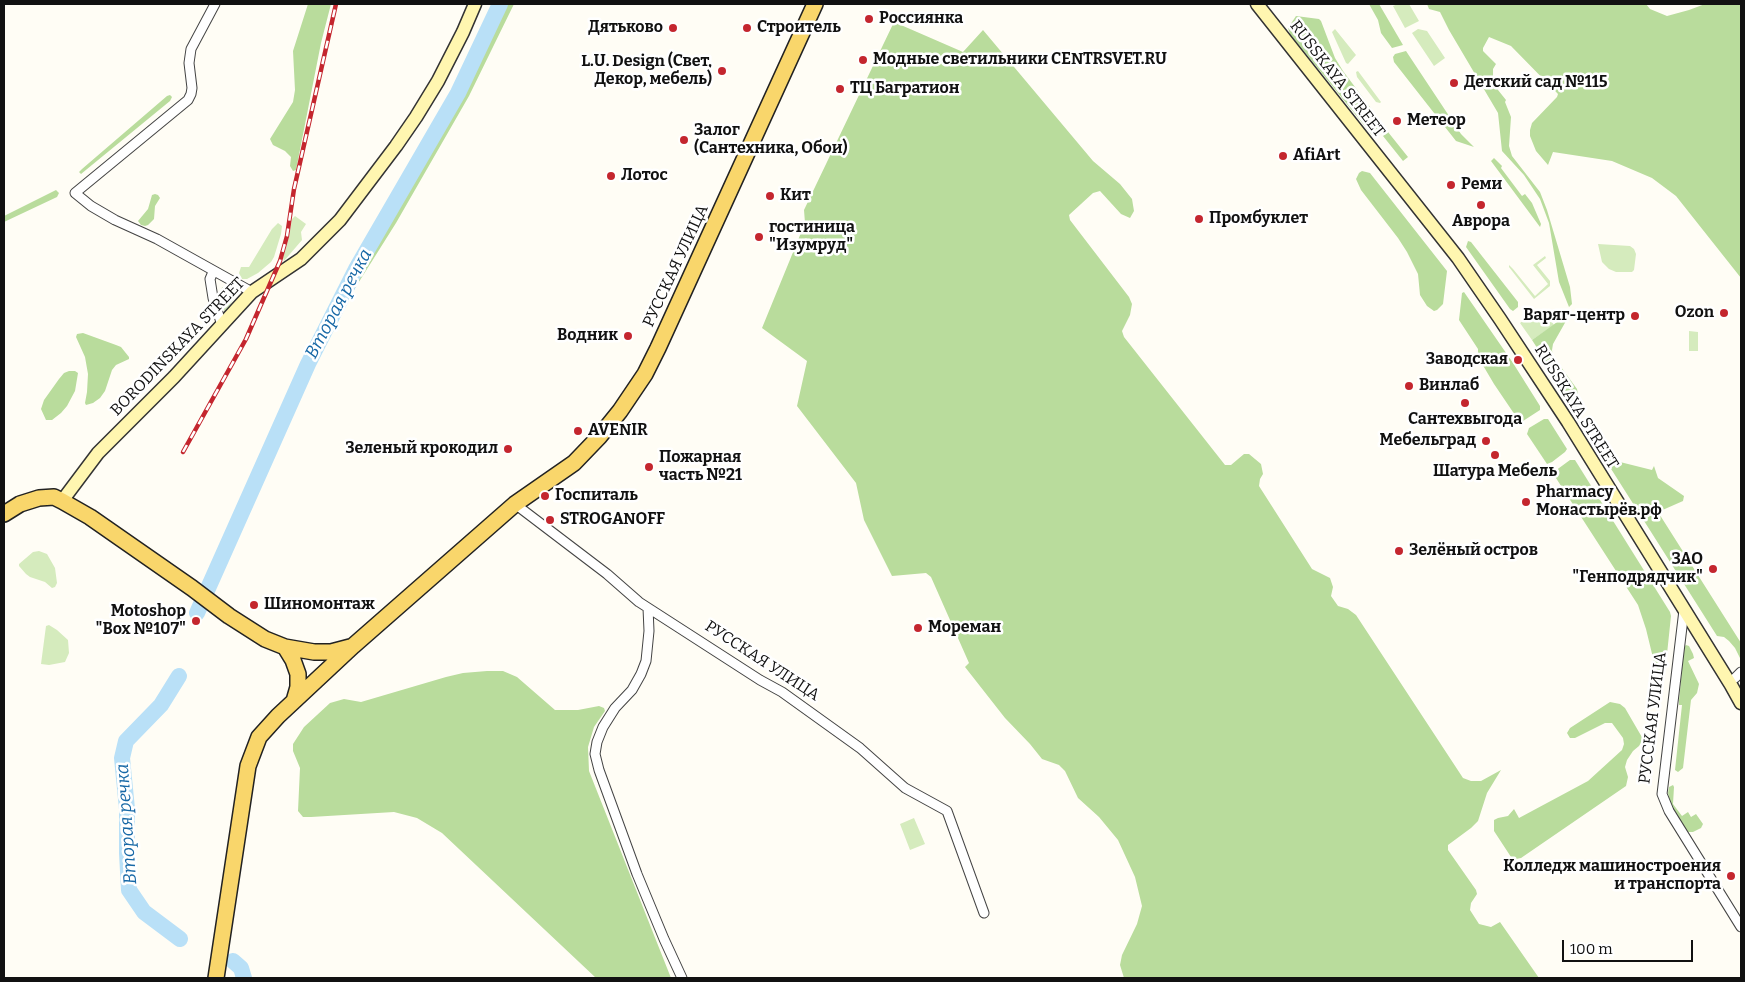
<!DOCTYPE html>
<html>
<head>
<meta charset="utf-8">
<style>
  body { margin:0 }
  #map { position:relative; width:1745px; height:982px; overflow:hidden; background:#fffdf5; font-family:Bitter,serif }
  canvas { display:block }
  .frame { position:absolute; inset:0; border:5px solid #111; pointer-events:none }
  .scale { position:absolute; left:1562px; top:940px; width:131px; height:22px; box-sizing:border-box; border:2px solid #111; border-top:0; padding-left:6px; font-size:15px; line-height:18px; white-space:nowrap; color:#111; -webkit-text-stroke:4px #fff; paint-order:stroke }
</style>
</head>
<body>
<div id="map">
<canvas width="1745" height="982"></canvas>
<div class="frame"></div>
<div class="scale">100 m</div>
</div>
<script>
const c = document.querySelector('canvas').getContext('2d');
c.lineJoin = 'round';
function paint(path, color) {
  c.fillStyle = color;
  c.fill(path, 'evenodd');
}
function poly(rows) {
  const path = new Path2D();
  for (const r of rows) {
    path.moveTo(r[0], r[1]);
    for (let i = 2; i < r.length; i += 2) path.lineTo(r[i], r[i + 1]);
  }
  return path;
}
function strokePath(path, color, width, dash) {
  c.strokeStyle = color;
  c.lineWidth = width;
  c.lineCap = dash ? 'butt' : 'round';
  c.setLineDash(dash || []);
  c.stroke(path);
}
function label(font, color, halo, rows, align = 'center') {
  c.font = font + ' Bitter,serif';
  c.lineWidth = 5;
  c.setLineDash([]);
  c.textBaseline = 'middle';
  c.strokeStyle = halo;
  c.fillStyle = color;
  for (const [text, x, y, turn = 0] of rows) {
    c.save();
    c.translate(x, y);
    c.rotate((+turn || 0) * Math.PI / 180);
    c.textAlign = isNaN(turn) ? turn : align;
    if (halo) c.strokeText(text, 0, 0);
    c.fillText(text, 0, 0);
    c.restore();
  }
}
const green = poly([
  [1398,4,1409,4,1419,21,1405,28,1393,6],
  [1335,29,1356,55,1348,64,1346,63,1332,32],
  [1418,29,1427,31,1445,58,1434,66,1412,33],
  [1358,71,1381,102,1380,103,1376,102,1357,77,1356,72],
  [295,216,306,224,301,232,302,240,284,261,283,258,289,237,292,219],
  [278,223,282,226,281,234,274,257,271,262,258,273,247,279,242,279,239,273,241,267,249,267,272,229],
  [1598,244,1630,246,1634,249,1636,254,1634,270,1632,272,1616,272,1609,269,1602,262],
  [1545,256,1546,258,1537,265,1550,281,1550,286,1534,299,1509,267,1509,265,1513,269,1535,296,1548,284,1533,265],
  [222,287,228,288,237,294,225,312,222,308,220,296],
  [1539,309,1544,310,1554,325,1532,340,1520,323],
  [1689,331,1698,332,1698,351,1689,351],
  [39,551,47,554,55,568,57,583,55,587,52,588,45,582,30,577,26,574,19,566,19,564,33,552],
  [49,625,57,630,68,640,69,653,65,662,49,665,41,664,46,626],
  [914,818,925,844,910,850,900,824]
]);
const forest = poly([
  [308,4,331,4,321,43,296,170,293,171,290,166,291,157,285,151,273,145,270,139,293,102,295,90,293,51],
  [506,4,514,4,469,96,396,223,345,304,343,300,462,97],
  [1369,4,1379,4,1403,45,1392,48,1381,33,1378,20],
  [1427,4,1646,4,1650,9,1667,16,1689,10,1705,4,1741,4,1741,278,1676,196,1652,178,1612,161,1553,152,1548,165,1536,151,1530,136,1530,130,1532,123,1557,97,1558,94,1511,46,1489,37,1483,48,1483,51,1496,64,1493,69,1493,78,1498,90,1506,100,1505,102,1511,117,1509,146,1512,156,1540,192,1547,210,1570,287,1572,304,1569,307,1559,282,1549,223,1540,199,1524,175,1502,151,1498,113,1449,30,1440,12,1429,9],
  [1296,16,1319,19,1321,21,1335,58,1343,71,1382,123,1382,126,1372,135,1290,34,1288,28],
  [894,22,963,52,983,30,1093,161,1120,184,1132,199,1134,211,1130,218,1121,214,1100,191,1093,193,1069,215,1070,220,1129,297,1132,304,1130,315,1122,331,1124,337,1225,465,1231,465,1244,454,1249,454,1261,464,1263,474,1260,479,1259,486,1312,569,1330,578,1333,587,1331,596,1338,606,1348,609,1356,615,1463,778,1471,781,1481,781,1501,770,1487,793,1478,821,1471,828,1448,845,1448,850,1476,890,1477,894,1471,903,1470,910,1479,924,1491,927,1500,922,1539,978,1124,978,1120,965,1122,955,1137,924,1142,906,1135,877,1118,840,1099,817,1078,798,1065,771,1059,765,1042,759,1030,744,1005,718,965,667,969,663,931,577,926,573,892,576,864,520,856,483,797,406,807,361,762,328,805,223,804,210],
  [1406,51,1461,134,1474,147,1456,141,1394,62,1393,57,1395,54],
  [170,95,172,97,170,101,81,174,79,172,82,169,167,96],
  [1388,132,1408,157,1403,161,1383,136],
  [1494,158,1502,166,1501,168,1522,196,1525,194,1532,203,1541,224,1540,227,1491,161],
  [1362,171,1370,173,1447,271,1443,304,1437,310,1434,311,1427,306,1420,295,1418,274,1407,252,1398,238,1361,190,1356,179,1359,173],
  [56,190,59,193,57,197,4,222,4,216],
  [155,194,158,195,160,198,155,206,154,219,148,225,145,226,141,225,138,221,148,209,152,195],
  [1468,241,1471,242,1518,302,1518,307,1513,311,1510,309,1466,247],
  [1464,292,1513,363,1540,406,1540,410,1523,421,1519,421,1494,384,1478,357,1478,349,1459,320,1462,293],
  [1567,315,1566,321,1553,344,1552,350,1553,356,1577,389,1580,405,1578,411,1532,340],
  [83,333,116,345,121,347,129,357,129,359,116,365,112,370,105,391,100,398,93,403,86,405,85,403,87,392,88,374,85,357,76,337,77,334],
  [69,371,75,371,78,373,75,391,67,406,61,413,52,420,46,420,41,409,44,400,59,379,64,373],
  [1544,419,1548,419,1567,449,1565,452,1552,462,1547,464,1527,434,1529,428],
  [1596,438,1600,439,1614,458,1620,462,1652,470,1654,466,1658,478,1684,496,1683,501,1658,512,1741,643,1741,660,1735,648,1729,641,1724,637,1717,636,1594,442,1593,439],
  [1570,460,1575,460,1670,612,1671,616,1665,673,1663,676,1658,672,1654,662,1646,629,1638,605,1554,475,1555,471],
  [1686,645,1689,646,1693,654,1694,658,1688,661,1699,684,1697,693,1691,700,1683,768,1678,772,1675,770,1682,705,1679,705,1679,701,1684,647],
  [487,671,503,671,517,677,555,710,578,710,599,706,604,708,605,711,594,727,588,747,589,771,671,978,596,978,442,833,417,818,394,812,311,817,303,817,298,811,300,768,293,751,293,744,304,727,330,703,344,699,361,702,446,677,463,673],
  [1610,702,1620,704,1625,708,1643,739,1639,746,1633,751,1627,760,1625,767,1628,777,1626,786,1521,858,1516,859,1511,857,1494,831,1494,820,1498,818,1508,816,1514,809,1519,818,1588,781,1622,750,1624,744,1623,738,1612,723,1605,723,1575,738,1570,738,1567,733,1570,728],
  [1673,785,1674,787,1673,804,1682,816,1688,812,1691,817,1696,814,1703,824,1701,828,1693,832,1687,832,1671,807,1668,793,1669,787]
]);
const river = poly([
  [197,613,308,364,356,269,458,93,500,4],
  [179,676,161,705,126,741,122,758,127,809,127,853,129,890,144,912,180,939],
  [233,961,241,968,244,978]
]);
const street = poly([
  [215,4,191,49,189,63,192,88,191,94,188,100,75,193,91,206,115,220,157,239,252,292],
  [213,272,210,279,213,298,222,325],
  [515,504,607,574,639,602,760,680,782,692,860,748,905,788,947,811,984,913],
  [648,608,649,631,646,661,641,674,632,690,615,708,603,727,597,742,595,754,599,770,637,874,664,939,682,978],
  [1684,610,1662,794,1669,811,1741,927],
  [1735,678,1741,672]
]);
const secondary = poly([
  [1257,4,1458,258,1500,319,1568,422,1731,685,1741,703],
  [62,501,98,453,174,377,252,292,301,259,340,220,396,146,416,117,438,81,463,32,475,4]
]);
const primary = poly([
  [4,514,20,504,39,498,54,497,62,501,90,517,192,588,229,616,265,639,285,647,314,652,331,652,350,647],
  [285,647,293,660,298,674,298,687,294,701],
  [216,978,248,766,259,737,278,716,353,646,515,504,574,463,599,437,620,411,645,374,658,348,815,4]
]);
const rail = poly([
  [183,452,246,339,280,261,287,236,294,189,336,4]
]);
const markers = [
  [869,19,5,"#c4262e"],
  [673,28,5,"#c4262e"],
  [747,28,5,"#c4262e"],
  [863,60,5,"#c4262e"],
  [722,71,5,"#c4262e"],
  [1454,83,5,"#c4262e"],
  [840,89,5,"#c4262e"],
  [1397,121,5,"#c4262e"],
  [684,140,5,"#c4262e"],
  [1283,156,5,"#c4262e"],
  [611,176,5,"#c4262e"],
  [1451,185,5,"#c4262e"],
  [770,196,5,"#c4262e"],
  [1481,205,5,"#c4262e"],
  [1199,219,5,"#c4262e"],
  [759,237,5,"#c4262e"],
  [1724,313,5,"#c4262e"],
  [1635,316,5,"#c4262e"],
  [628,336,5,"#c4262e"],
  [1518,360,5,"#c4262e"],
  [1409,386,5,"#c4262e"],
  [1465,403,5,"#c4262e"],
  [578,431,5,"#c4262e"],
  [1486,441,5,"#c4262e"],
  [508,449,5,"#c4262e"],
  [1495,455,5,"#c4262e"],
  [649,467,5,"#c4262e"],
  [545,496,5,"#c4262e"],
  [1526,502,5,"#c4262e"],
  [550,520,5,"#c4262e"],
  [1399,551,5,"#c4262e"],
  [1713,569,5,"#c4262e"],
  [254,605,5,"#c4262e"],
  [196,621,5,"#c4262e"],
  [918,628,5,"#c4262e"],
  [1731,876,5,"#c4262e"]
];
const poiNames = [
  ["Россиянка",879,19],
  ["Дятьково",663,28,"right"],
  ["Строитель",757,28],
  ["Модные светильники CENTRSVET.RU",873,60],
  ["L.U. Design (Свет,",712,62,"right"],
  ["Декор, мебель)",712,80,"right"],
  ["Детский сад №115",1464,83],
  ["ТЦ Багратион",850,89],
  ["Метеор",1407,121],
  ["Залог",694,131],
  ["(Сантехника, Обои)",694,149],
  ["AfiArt",1293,156],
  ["Лотос",621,176],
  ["Реми",1461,185],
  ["Кит",780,196],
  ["Промбуклет",1209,219],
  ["Аврора",1481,222,"center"],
  ["гостиница",769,228],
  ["\"Изумруд\"",769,246],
  ["Ozon",1714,313,"right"],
  ["Варяг-центр",1625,316,"right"],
  ["Водник",618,336,"right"],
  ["Заводская",1508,360,"right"],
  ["Винлаб",1419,386],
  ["Сантехвыгода",1465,420,"center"],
  ["AVENIR",588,431],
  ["Мебельград",1476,441,"right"],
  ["Зеленый крокодил",498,449,"right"],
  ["Пожарная",659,458],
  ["часть №21",659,476],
  ["Шатура Мебель",1495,472,"center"],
  ["Pharmacy",1536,493],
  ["Монастырёв.рф",1536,511],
  ["Госпиталь",555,496],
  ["STROGANOFF",560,520],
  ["Зелёный остров",1409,551],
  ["ЗАО",1703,560,"right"],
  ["\"Генподрядчик\"",1703,578,"right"],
  ["Шиномонтаж",264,605],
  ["Motoshop",186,612,"right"],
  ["\"Box №107\"",186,630,"right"],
  ["Мореман",928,628],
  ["Колледж машиностроения",1721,867,"right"],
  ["и транспорта",1721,885,"right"]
];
const streetNames = [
  ["RUSSKAYA STREET",1337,79,52],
  ["РУССКАЯ УЛИЦА",676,266,-65],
  ["BORODINSKAYA STREET",178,347,-46],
  ["RUSSKAYA STREET",1576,407,58],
  ["РУССКАЯ УЛИЦА",762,661,33],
  ["РУССКАЯ УЛИЦА",1653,718,-83]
];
const waterNames = [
  ["Вторая речка",339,304,-62],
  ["Вторая речка",127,824,-94]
];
paint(green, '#d5ebbd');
paint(forest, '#b9dc9c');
strokePath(river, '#b9e0f7', 16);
strokePath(street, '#444', 11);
strokePath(secondary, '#333', 15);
strokePath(primary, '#222', 18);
strokePath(street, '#fff', 9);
strokePath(secondary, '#fff6b0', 12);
strokePath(primary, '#f9d66b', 15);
strokePath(rail, '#c4262e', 4.5);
strokePath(rail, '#fff', 2.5, [8]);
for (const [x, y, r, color] of markers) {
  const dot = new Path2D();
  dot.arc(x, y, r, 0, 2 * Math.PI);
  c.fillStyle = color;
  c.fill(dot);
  strokePath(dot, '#fff', 2);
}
label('bold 16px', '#111', '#fff', poiNames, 'left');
label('16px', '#111', '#fff', streetNames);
label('italic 18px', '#1768a6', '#fff', waterNames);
</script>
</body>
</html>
